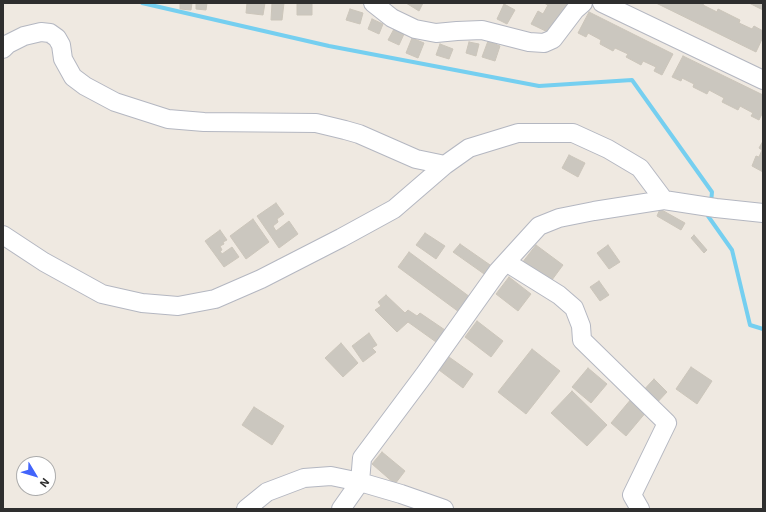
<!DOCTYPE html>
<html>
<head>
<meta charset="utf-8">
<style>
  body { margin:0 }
  #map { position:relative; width:766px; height:512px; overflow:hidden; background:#efe9e1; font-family:"Exo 2",sans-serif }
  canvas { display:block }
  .frame { position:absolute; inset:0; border:4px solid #2e2e2e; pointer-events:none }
  .north { position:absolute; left:16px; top:456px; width:40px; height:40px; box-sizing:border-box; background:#fff; border:1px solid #ababab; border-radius:50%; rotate:128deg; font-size:11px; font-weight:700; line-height:16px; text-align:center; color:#2e2e2e }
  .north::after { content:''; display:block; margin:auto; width:14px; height:18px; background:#4264fb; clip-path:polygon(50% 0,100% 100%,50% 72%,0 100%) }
</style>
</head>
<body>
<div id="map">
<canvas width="766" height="512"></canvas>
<div class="frame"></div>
<div class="north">N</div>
</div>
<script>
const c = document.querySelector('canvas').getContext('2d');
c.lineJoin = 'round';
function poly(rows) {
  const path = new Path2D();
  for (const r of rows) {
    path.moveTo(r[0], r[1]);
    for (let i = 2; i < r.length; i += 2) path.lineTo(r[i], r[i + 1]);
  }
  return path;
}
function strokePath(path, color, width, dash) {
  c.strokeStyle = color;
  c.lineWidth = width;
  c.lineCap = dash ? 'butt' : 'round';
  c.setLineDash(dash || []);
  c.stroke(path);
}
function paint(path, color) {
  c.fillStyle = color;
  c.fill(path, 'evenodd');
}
const stream = poly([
  [142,3,329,46,539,86,632,80,712,192,711,203],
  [709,211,708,216,732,250,750,325,763,329]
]);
const building = poly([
  [180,3,192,3,191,10,180,9,180,3],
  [196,3,207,3,206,10,196,9,196,3],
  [247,3,265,3,263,15,246,13,247,3],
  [272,3,284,3,282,20,271,20,272,3],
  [297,3,312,3,312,15,297,15,297,3],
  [406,3,423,3,419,11,406,3],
  [544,3,570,3,554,35,531,24,538,11,543,14,548,5,544,3],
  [656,3,704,3,703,5,717,12,718,9,740,20,739,23,752,29,754,26,763,31,763,37,756,52,656,3],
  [749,3,763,3,763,10,749,3],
  [504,4,515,10,507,24,497,19,504,4],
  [350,9,363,13,360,24,346,20,350,9],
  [589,12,673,54,662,75,654,71,656,67,643,61,641,65,626,57,628,54,615,48,613,51,600,44,601,40,588,33,586,37,578,33,589,12],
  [372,19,383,24,379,34,368,29,372,19],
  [394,29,404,34,399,45,388,40,394,29],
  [412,38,424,43,418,58,406,53,412,38],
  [488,41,500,46,495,61,482,57,488,41],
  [469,42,479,44,476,56,466,53,469,42],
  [440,44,453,49,449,59,436,55,440,44],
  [683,56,763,95,763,112,759,120,751,116,753,113,740,106,738,110,722,102,724,98,709,90,707,94,693,87,694,84,682,78,681,81,672,77,683,56],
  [763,141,763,172,752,166,756,156,759,157,762,150,759,148,763,141],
  [569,155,585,163,578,177,562,168,569,155],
  [276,203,284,214,277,219,278,222,273,226,276,231,289,221,298,234,279,248,257,216,276,203],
  [660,209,685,223,681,230,657,216,660,209],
  [253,219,269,242,246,259,230,236,253,219],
  [220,230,227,240,223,242,224,244,220,246,222,250,220,251,222,254,232,247,239,257,224,267,205,241,220,230],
  [425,233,445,246,436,259,416,245,425,233],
  [694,235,707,250,704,253,691,238,694,235],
  [460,244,493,267,487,276,453,252,460,244],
  [536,245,563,265,549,284,522,263,536,245],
  [608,245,620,262,609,269,597,253,608,245],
  [409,252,470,297,459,312,398,267,409,252],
  [509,277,531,294,518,311,496,294,509,277],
  [599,281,609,295,600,301,590,287,599,281],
  [386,295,405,313,408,310,417,316,420,313,445,330,436,342,408,322,397,332,375,310,381,306,378,302,386,295],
  [477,321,503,341,491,357,465,337,477,321],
  [369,333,377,345,372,348,376,352,363,362,352,346,369,333],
  [341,343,358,363,343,377,325,358,341,343],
  [532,349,560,371,526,414,498,392,532,349],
  [449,357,473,374,463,388,439,370,449,357],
  [691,367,712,381,697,404,676,389,691,367],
  [588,368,607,384,591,403,572,387,588,368],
  [654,379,667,392,653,407,639,395,654,379],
  [572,391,607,425,587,446,551,413,572,391],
  [632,398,647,411,626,436,611,423,632,398],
  [254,407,284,426,272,445,242,425,254,407],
  [382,452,405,471,395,484,372,464,382,452]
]);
const minor = poly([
  [373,3,392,18,415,29,436,33,457,31,482,30,529,42,544,43,553,39,575,10,583,3],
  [602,3,763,80],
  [3,49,8,44,24,36,41,32,50,33,57,38,61,45,63,59,73,77,85,86,115,102,168,119,204,122,316,123,345,130,359,134,416,159,445,165],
  [3,235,44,262,102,294,142,303,178,306,215,299,261,279,341,238,394,209,445,165,469,148,518,133,573,133,608,149,640,168,664,200],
  [506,262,559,295,574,308,581,326,582,340,667,423,632,495,640,509],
  [360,482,362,458,424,375,498,271,539,226,559,218,594,211,664,200,716,208,763,213],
  [246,509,267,492,304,478,331,476,360,482,401,494,444,509],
  [341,509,360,482]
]);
strokePath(stream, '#75cff0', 4);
paint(building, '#cbc7bf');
strokePath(building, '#cbc5ba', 1);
strokePath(minor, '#b4b7c1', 20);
strokePath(minor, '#fff', 18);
</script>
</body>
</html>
